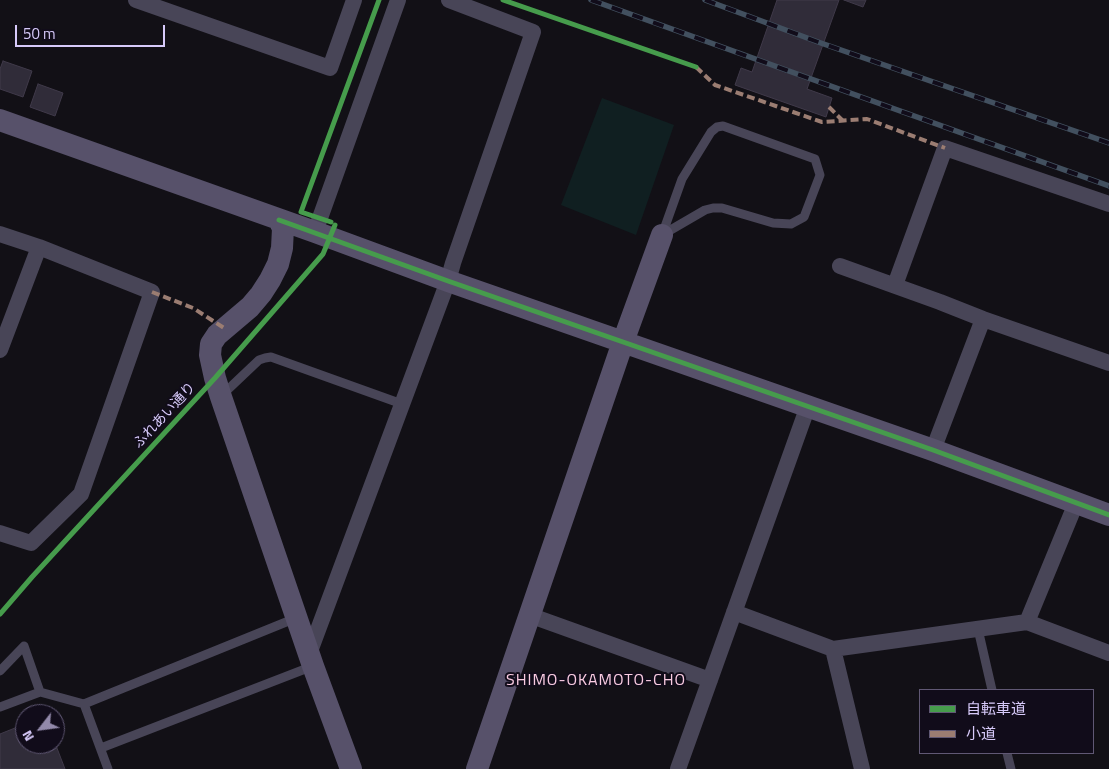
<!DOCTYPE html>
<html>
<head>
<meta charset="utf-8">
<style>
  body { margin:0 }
  #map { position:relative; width:1109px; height:769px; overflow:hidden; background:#121016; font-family:"Titillium Web","Noto Sans JP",sans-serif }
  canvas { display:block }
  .legend { position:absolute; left:919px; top:689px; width:175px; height:65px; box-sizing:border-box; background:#110c1a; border:1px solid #605874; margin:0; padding:6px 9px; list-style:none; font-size:15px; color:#d7cafa }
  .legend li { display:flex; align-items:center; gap:10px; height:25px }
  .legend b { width:25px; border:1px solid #605874 }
  .north { position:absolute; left:15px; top:704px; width:50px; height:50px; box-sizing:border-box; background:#110c1a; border:1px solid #605874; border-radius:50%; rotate:240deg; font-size:14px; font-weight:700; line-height:20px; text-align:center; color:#d7cafa }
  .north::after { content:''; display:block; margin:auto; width:18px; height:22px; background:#9289aa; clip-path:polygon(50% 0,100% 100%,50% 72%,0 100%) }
  .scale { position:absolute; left:15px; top:25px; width:150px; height:22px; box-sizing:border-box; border:2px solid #d7cafa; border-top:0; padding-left:6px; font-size:15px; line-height:18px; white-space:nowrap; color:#d7cafa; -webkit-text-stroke:4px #110c1a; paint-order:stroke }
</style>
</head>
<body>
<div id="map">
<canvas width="1109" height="769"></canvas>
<ul class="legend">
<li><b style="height:6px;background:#469c4c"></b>自転車道</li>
<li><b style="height:6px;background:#9b7d72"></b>小道</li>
</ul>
<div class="north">N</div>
<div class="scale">50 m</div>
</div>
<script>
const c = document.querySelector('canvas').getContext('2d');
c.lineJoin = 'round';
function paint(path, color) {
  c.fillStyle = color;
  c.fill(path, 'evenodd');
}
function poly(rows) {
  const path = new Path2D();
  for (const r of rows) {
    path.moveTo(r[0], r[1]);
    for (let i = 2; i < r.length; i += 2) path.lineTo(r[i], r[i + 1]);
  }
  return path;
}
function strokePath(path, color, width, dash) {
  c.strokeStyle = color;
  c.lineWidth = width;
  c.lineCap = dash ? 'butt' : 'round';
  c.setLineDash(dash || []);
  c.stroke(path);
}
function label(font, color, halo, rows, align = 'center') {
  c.font = font + ' "Titillium Web","Noto Sans JP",sans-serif';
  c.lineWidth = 4;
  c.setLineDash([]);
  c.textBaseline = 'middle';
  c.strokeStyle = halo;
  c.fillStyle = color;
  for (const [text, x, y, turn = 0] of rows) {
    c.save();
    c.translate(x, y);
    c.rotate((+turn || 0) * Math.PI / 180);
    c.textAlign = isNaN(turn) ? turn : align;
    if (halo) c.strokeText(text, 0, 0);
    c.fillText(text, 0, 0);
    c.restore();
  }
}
const green = poly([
  [602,98,674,125,636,235,561,205]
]);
const building = poly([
  [777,0,839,0,807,89,832,98,826,117,735,85,741,68,752,72,777,0],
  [844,0,866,0,863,7,844,0],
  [3,61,32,71,23,97,0,89,0,69,3,61],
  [38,84,63,93,55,116,30,107,38,84],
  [25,724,25,744,47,744,55,743,65,769,0,769,0,734,25,724]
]);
const lane = poly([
  [723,126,815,159,820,175,804,217,791,224,773,223,722,208,713,208,705,210,662,235,682,179,711,132,717,127,723,126],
  [221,396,259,360,265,358,271,357,402,404],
  [978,629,992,690],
  [0,671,24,646,40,692],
  [84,704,296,618],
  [0,707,40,692,84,704,108,769],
  [101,748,313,666],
  [1007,753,1011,769]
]);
const street = poly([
  [136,0,330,68,354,0],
  [315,232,398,0],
  [0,234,39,247,152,292,81,494,31,543,0,533],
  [840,266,940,302,983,319,1109,363],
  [895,285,945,148,1109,204],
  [0,350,39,247],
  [933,450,983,319],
  [1076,503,1027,622,1109,653],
  [734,612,833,649,1027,622],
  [529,615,710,680],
  [833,649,862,769],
  [309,654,448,281,453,263,533,32,449,0],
  [678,769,808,406]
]);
const secondary = poly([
  [0,120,315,232,448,281,933,450,1109,515],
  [279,220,283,228,282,248,278,264,270,280,261,294,250,307,217,335,211,344,210,355,215,378,221,397,313,666,351,769],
  [477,769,623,342,662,235]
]);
const rail = poly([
  [591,0,1109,186],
  [705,0,818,42,1109,143]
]);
const quiet = poly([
  [696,67,715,85,822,122,867,119,945,148],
  [829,107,843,121],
  [152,292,193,308,224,328]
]);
const cycleway = poly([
  [503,0,696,67],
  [279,220,448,281,933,450,1109,515],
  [331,222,301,212,379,0],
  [0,614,32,577,215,378,323,254,335,225]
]);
const streetNames = [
  ["ふれあい通り",165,416,-47]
];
const quarterNames = [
  ["SHIMO-OKAMOTO-CHO",596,681]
];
paint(green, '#101f21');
paint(building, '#302c39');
strokePath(building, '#403a4a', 1);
strokePath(lane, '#484557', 9);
strokePath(street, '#484557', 16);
strokePath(secondary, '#57516a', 22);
strokePath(rail, '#42505f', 5.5);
strokePath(rail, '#110c1a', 4, [11]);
strokePath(quiet, '#9b7d72', 4, [8, 4]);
strokePath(cycleway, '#469c4c', 5);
label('14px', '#d7cafa', '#110c1a', streetNames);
c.letterSpacing = '1px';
label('16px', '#facce2', '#110c1a', quarterNames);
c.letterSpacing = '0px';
</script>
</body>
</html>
